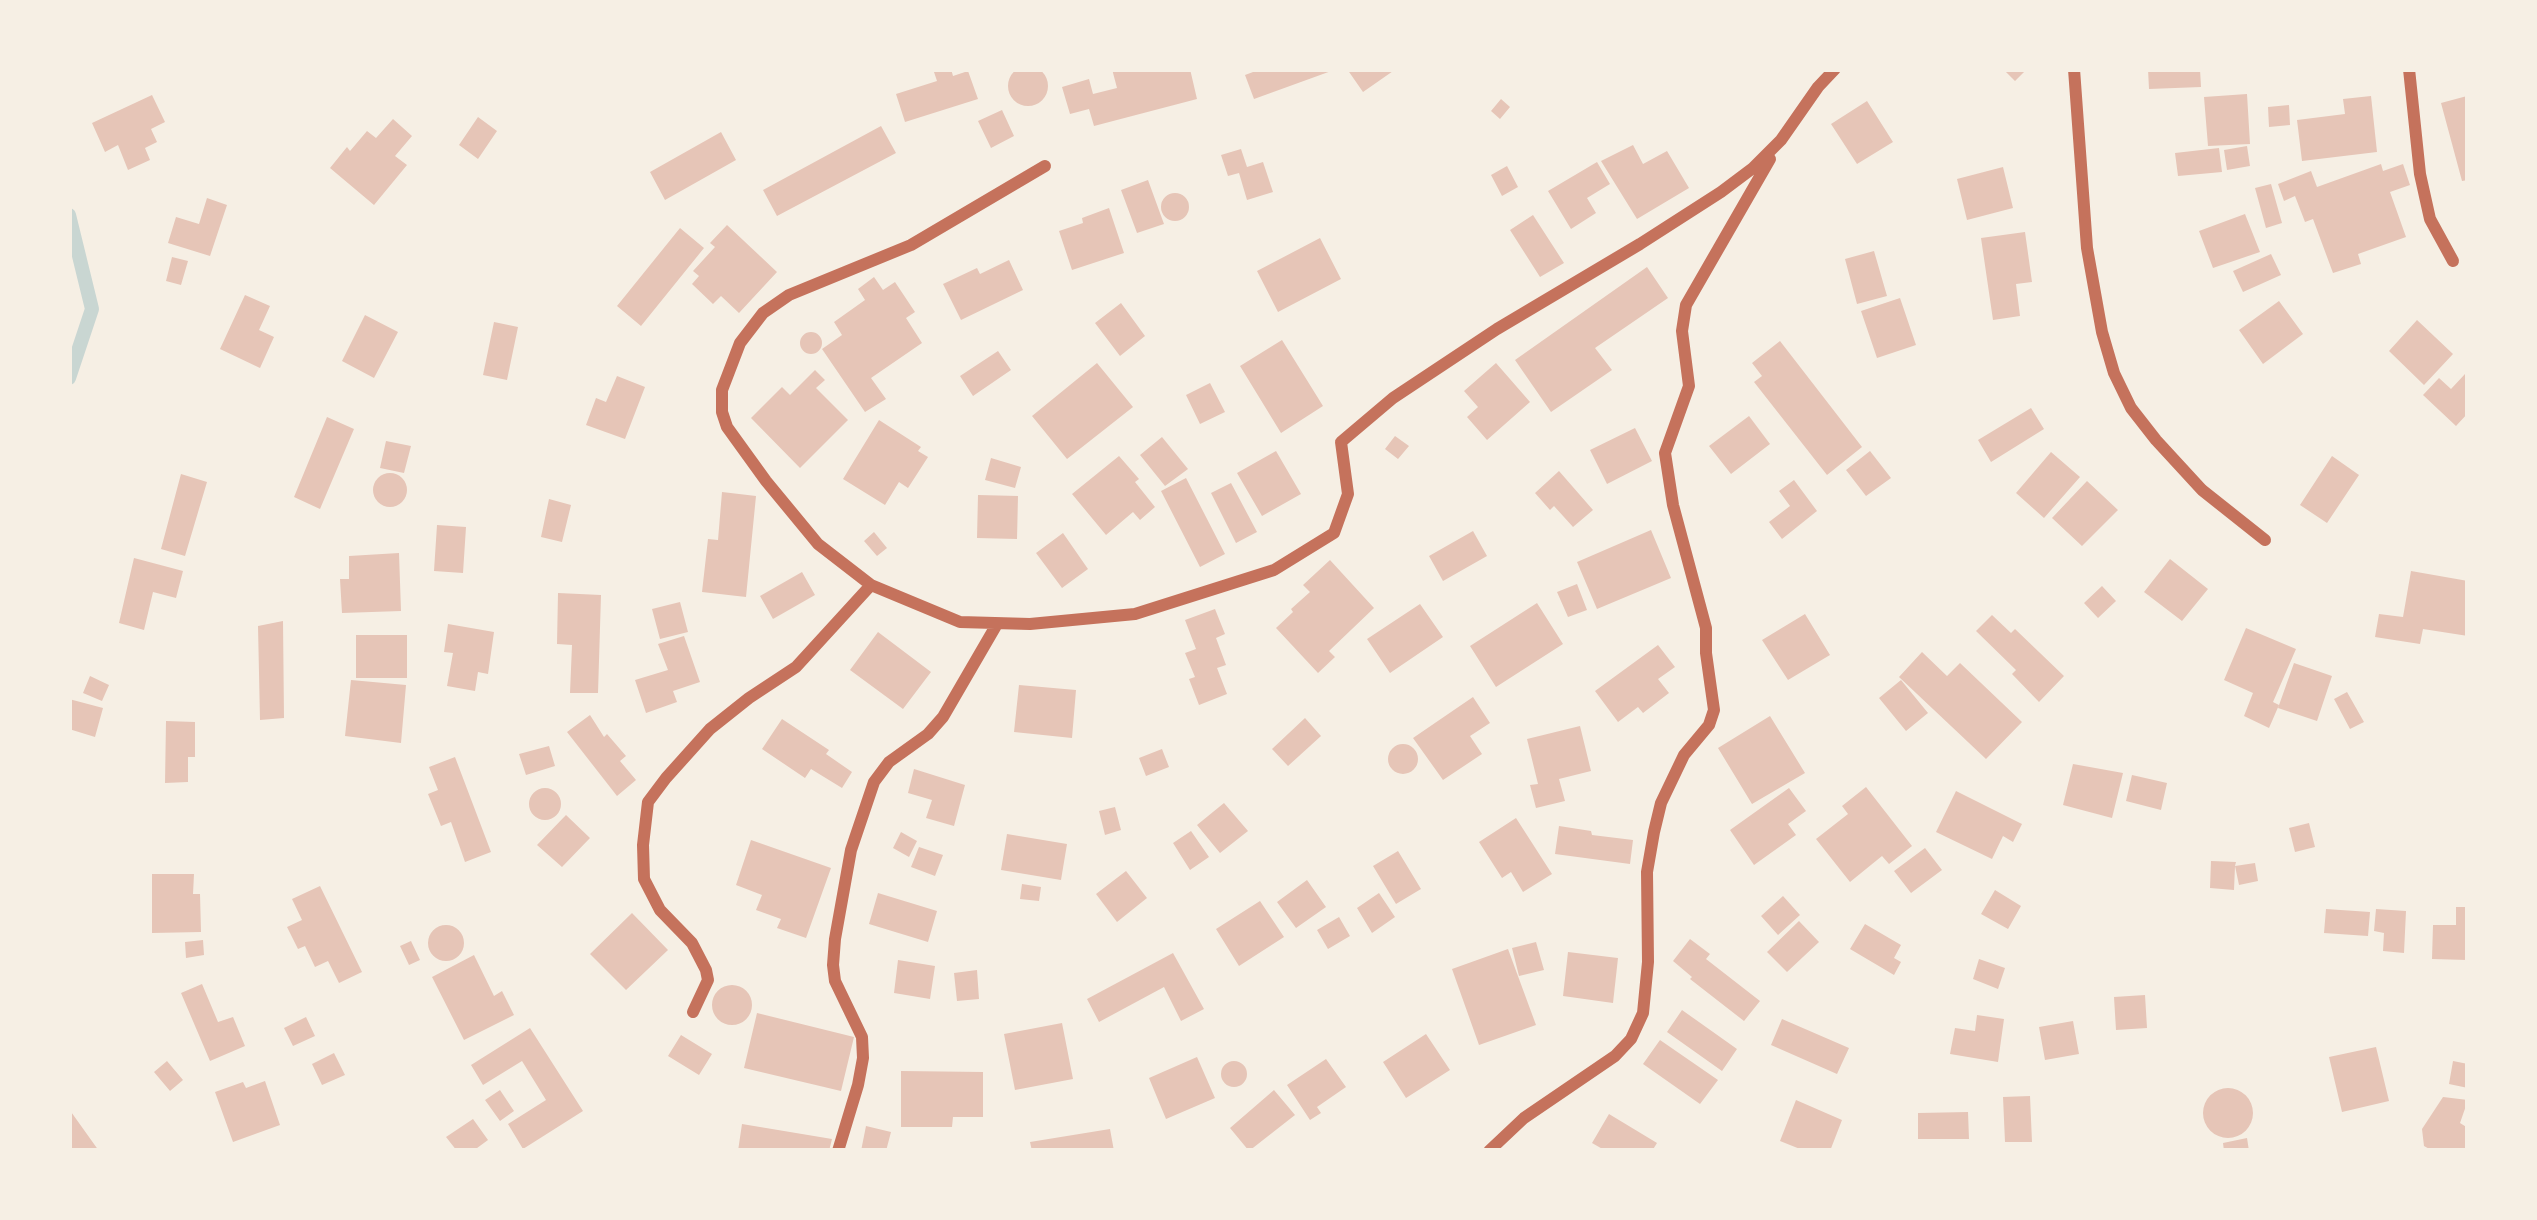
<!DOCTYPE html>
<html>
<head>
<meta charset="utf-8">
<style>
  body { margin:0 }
  #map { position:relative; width:2537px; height:1220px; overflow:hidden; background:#f6efe4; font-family:Commissioner,sans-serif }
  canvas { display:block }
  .frame { position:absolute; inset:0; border:72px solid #f6efe4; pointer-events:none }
</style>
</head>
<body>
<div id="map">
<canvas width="2537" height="1220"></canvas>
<div class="frame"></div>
</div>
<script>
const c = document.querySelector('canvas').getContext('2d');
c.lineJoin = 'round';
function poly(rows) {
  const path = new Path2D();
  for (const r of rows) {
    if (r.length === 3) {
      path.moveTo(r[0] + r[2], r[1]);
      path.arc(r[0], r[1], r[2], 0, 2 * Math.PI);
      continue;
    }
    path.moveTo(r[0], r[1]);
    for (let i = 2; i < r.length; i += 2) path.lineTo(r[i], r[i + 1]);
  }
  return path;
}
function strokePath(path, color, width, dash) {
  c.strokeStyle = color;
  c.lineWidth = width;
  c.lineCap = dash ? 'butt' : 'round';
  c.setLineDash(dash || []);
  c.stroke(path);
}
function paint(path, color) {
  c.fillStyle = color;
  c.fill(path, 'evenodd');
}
const stream = poly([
  [69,215,92,309,69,378]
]);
const building = poly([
  [1028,86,20],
  [933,69,951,69,953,76,968,71,978,99,905,122,896,94,937,81],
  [1112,69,1190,69,1197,99,1094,126,1089,109,1070,114,1062,87,1089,79,1093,94,1117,88],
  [1261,69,1334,69,1334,70,1254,99,1245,75],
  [1347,69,1396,69,1363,92],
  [2003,69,2027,69,2015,81],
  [2148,69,2200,69,2201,87,2149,89],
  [2247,94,2250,144,2208,146,2204,97],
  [152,95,165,122,151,129,157,142,145,148,150,160,128,170,118,145,105,152,92,123],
  [2371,96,2377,152,2302,161,2297,120,2345,114,2343,99],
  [2467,96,2468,180,2462,181,2441,103],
  [1501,99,1510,107,1500,119,1491,111],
  [1867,101,1893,142,1857,164,1831,124],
  [2289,105,2290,125,2269,127,2268,107],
  [1002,110,1014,136,991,148,978,121],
  [478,117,497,131,478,159,459,145],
  [393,119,412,136,395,156,407,165,374,205,330,168,347,147,350,151,367,131,376,138],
  [881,126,896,153,777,216,763,190],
  [721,132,736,160,665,200,650,172],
  [1633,145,1643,164,1667,151,1689,188,1637,219,1601,161],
  [2247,146,2250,166,2227,170,2224,150],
  [2219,148,2222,172,2178,176,2175,153],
  [1241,149,1247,167,1263,162,1273,192,1247,200,1239,173,1228,176,1221,155],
  [1597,162,1610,184,1587,198,1596,213,1571,229,1548,191],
  [2381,164,2383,171,2403,164,2410,185,2390,192,2406,237,2358,254,2361,264,2333,273,2313,219,2305,222,2295,196,2284,201,2278,184,2311,171,2317,187],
  [1507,166,1518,187,1502,196,1491,175],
  [2003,167,2013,208,1967,220,1957,179],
  [1148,180,1164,224,1137,233,1121,190],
  [2271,184,2282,223,2266,228,2255,188],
  [1175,207,14],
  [207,198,227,205,210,256,168,243,176,217,199,224],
  [1109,208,1124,253,1072,270,1059,231,1083,223,1082,218],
  [2245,214,2260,252,2213,268,2199,231],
  [1533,215,1564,263,1540,277,1510,230],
  [727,225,777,272,739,313,721,296,713,304,692,284,699,276,693,271,715,247,710,243],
  [680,228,704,248,641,326,617,306],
  [2025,232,2032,282,2016,284,2020,316,1993,320,1981,238],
  [1320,238,1341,279,1278,312,1257,271],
  [1874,251,1887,296,1857,304,1845,259],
  [2271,254,2281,275,2243,292,2233,271],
  [172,257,188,261,181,285,166,281],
  [1009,260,1023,290,961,320,943,284,977,268,980,274],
  [1647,267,1668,298,1595,348,1612,370,1551,412,1515,360],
  [874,277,883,290,895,282,915,312,906,318,922,343,871,378,886,399,865,412,822,349,842,335,834,322,865,300,858,289],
  [245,295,270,306,259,330,274,337,260,368,220,349],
  [1900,298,1916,345,1877,358,1861,311],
  [2279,301,2303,334,2263,364,2239,330],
  [1121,303,1145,336,1120,356,1095,323],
  [365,315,398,332,374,378,342,361],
  [2417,320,2453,354,2424,385,2389,351],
  [494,322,518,327,507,380,483,375],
  [811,343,11],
  [1282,340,1323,406,1281,433,1240,366],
  [1780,341,1862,447,1827,475,1754,382,1762,376,1752,363],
  [998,351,1011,370,973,396,960,376],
  [1097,363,1133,407,1067,459,1032,416],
  [1496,363,1530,402,1487,440,1467,417,1478,407,1464,391],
  [815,370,825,380,816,388,848,420,800,468,751,418,782,387,790,395],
  [2465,374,2468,377,2468,413,2456,426,2423,395,2439,378,2451,389],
  [617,376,645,387,625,439,586,425,596,398,606,402],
  [1210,383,1225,412,1200,424,1186,395],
  [2031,408,2044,429,1991,462,1978,440],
  [1749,416,1770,444,1731,474,1709,446],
  [327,417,354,429,320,509,294,497],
  [879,420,921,447,918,451,928,457,908,488,899,482,885,505,843,479],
  [1635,428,1652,461,1607,484,1590,450],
  [1395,436,1409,446,1398,459,1385,449],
  [1162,437,1188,469,1165,486,1140,455],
  [386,441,411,446,404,473,380,468],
  [1276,451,1301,494,1262,516,1237,473],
  [1870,451,1891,478,1866,496,1846,470],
  [2051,452,2080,477,2044,518,2016,493],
  [1119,456,1139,479,1135,482,1155,507,1140,520,1133,512,1106,535,1072,494],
  [2332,456,2359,475,2327,523,2300,505],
  [991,458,1021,467,1015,488,985,480],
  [1559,471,1593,510,1573,527,1554,506,1550,510,1535,493],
  [390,490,17],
  [181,474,207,482,185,556,161,549],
  [1186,478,1225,554,1200,567,1161,491],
  [1794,480,1817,511,1782,539,1769,522,1790,506,1779,491],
  [2087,481,2118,510,2082,546,2052,518],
  [1231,483,1257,532,1236,543,1211,493],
  [722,492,756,496,746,597,702,592,708,539,718,540],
  [978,495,1018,496,1017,539,977,538],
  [549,499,571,505,562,542,541,537],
  [437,525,466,527,463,573,434,571],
  [1651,530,1671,578,1597,609,1577,562],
  [1473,531,1487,556,1443,581,1429,556],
  [874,532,887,548,877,556,864,541],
  [1063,533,1088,569,1062,588,1036,553],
  [399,553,401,611,342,613,340,579,349,579,349,556],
  [134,558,183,571,176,598,153,592,144,630,119,623],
  [2170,559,2208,589,2182,621,2144,592],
  [1330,560,1374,608,1329,651,1335,657,1318,673,1276,628,1293,612,1291,609,1310,592,1303,585],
  [2411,571,2468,581,2468,636,2423,629,2420,644,2375,637,2379,614,2403,617],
  [802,572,815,595,773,619,760,596],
  [1577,584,1587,610,1568,617,1557,592],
  [2102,586,2116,601,2098,618,2084,603],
  [558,593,601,595,598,693,570,693,572,645,557,644],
  [680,602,688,632,660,639,652,609],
  [1537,603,1563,644,1496,687,1470,646],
  [1420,604,1443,637,1390,673,1367,639],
  [1215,609,1225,634,1216,638,1226,665,1217,668,1227,694,1199,705,1189,679,1195,677,1185,653,1196,649,1185,620],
  [1805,614,1830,655,1788,680,1762,640],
  [1992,615,2011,633,2015,629,2064,676,2039,702,2012,674,2016,670,1976,631],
  [283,621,284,718,260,720,258,626],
  [448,624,494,632,488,674,478,672,475,691,447,686,453,653,444,652],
  [2246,628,2296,649,2273,702,2279,705,2269,728,2244,716,2253,693,2224,680],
  [878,632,931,672,903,709,850,670],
  [356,635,407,635,407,678,356,678],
  [684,636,700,682,673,691,677,702,646,713,635,680,668,670,658,644],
  [1658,645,1675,667,1658,679,1669,693,1643,713,1638,707,1618,722,1595,691],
  [1922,652,1947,676,1960,663,2022,722,1986,759,1899,677],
  [2294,663,2332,676,2317,721,2278,708],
  [90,676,109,685,102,701,83,693],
  [351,680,406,685,401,743,345,736],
  [1901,680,1928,713,1906,731,1879,698],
  [1019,685,1076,690,1072,738,1014,732],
  [2347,692,2364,722,2350,729,2334,699],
  [1473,697,1490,723,1470,736,1482,754,1443,780,1413,738],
  [69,699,103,708,95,737,69,729],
  [590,715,604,737,607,734,626,756,620,761,636,780,617,796,567,732],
  [1770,716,1805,773,1752,804,1718,748],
  [1305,718,1321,736,1288,766,1272,749],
  [782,719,829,750,826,754,852,772,842,788,811,769,805,778,762,749],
  [166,721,195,722,195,757,188,757,188,782,165,783],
  [1580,726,1591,771,1559,779,1565,801,1536,808,1530,785,1538,784,1527,739],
  [1403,759,15],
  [549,746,555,766,526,775,519,754],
  [1162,749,1169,767,1146,776,1139,758],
  [455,757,491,852,465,862,451,822,441,826,428,794,438,790,429,767],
  [2073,764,2123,773,2112,818,2063,805],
  [914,769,965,785,954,826,926,818,932,800,908,793],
  [2132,775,2167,783,2161,810,2126,801],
  [1866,787,1912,846,1889,864,1882,856,1850,882,1816,839,1848,814,1842,806],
  [545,804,16],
  [1789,788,1806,811,1788,824,1796,835,1754,865,1730,830],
  [1956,791,2022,824,2013,842,2003,836,1992,859,1936,832],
  [1224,803,1248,831,1220,853,1197,825],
  [1115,807,1121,830,1105,835,1099,811],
  [566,815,590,838,562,867,537,845],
  [1516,818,1552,874,1523,892,1511,872,1502,878,1479,842],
  [2309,823,2315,847,2295,852,2289,828],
  [1559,826,1591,831,1592,835,1633,840,1630,864,1555,854],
  [1191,831,1209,857,1190,870,1173,843],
  [901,832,917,841,909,857,893,848],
  [1007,834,1067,844,1061,880,1001,870],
  [751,840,831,868,806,938,777,928,781,919,756,910,762,895,736,885],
  [919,847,943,855,935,876,911,867],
  [1925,848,1942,870,1911,893,1894,871],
  [1398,851,1421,889,1396,904,1373,866],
  [2211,861,2236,862,2235,866,2255,863,2258,881,2239,885,2235,866,2234,890,2210,888],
  [1126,871,1147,898,1117,922,1096,894],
  [152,874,194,874,193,894,200,894,201,932,152,933],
  [1307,880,1326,907,1296,928,1277,902],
  [1022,884,1041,887,1039,901,1020,899],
  [320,886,362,972,339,983,328,961,315,967,305,946,298,949,287,927,302,920,292,899],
  [1995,890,2021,906,2008,929,1981,914],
  [878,893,937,911,928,942,869,924],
  [1379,893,1395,917,1372,933,1357,908],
  [1783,896,1800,915,1778,935,1761,916],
  [1260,901,1284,937,1239,966,1216,929],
  [2456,907,2468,907,2468,960,2432,959,2433,925,2456,925],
  [2326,909,2370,912,2368,936,2324,933],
  [2376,909,2406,911,2404,953,2383,951,2384,933,2374,931],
  [632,913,668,950,626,990,590,954],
  [1339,917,1350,936,1328,949,1317,930],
  [1799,921,1819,942,1787,972,1767,952],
  [1865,924,1901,945,1894,958,1901,962,1894,975,1850,949],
  [446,943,18],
  [1690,939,1710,954,1706,959,1760,1001,1744,1021,1690,979,1692,977,1673,961],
  [203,940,204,955,186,958,185,942],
  [411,941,420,960,409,965,400,946],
  [1536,942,1544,970,1519,976,1512,948],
  [1508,949,1536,1025,1479,1045,1452,969],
  [1568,952,1618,958,1613,1003,1563,996],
  [1173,953,1204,1009,1181,1021,1164,987,1099,1022,1087,999],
  [474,955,494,996,502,991,514,1015,464,1040,432,977],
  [1979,959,2005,968,1998,989,1973,979],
  [898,960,935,966,930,999,894,993],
  [977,970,979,999,957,1001,954,973],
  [202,984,218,1022,233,1017,245,1046,210,1061,181,993],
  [732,1005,20],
  [2145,995,2147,1028,2116,1030,2114,997],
  [1682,1010,1737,1049,1722,1071,1667,1032],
  [757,1013,854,1037,841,1091,744,1068],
  [1977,1015,2004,1019,1998,1062,1950,1054,1955,1028,1975,1031],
  [306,1017,315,1036,293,1046,284,1028],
  [1782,1019,1849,1048,1837,1074,1771,1045],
  [2073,1021,2079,1054,2045,1060,2039,1027],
  [1062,1023,1073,1079,1015,1090,1004,1034],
  [530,1028,583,1111,523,1149,508,1124,546,1100,522,1061,483,1085,471,1065],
  [1426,1034,1450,1070,1406,1098,1383,1062],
  [681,1035,712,1054,699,1075,668,1056],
  [1660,1040,1718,1080,1700,1104,1643,1064],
  [2376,1047,2389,1101,2342,1112,2329,1057],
  [334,1053,345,1075,322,1085,312,1064],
  [1197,1057,1215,1098,1166,1119,1149,1078],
  [1326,1059,1346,1087,1317,1107,1321,1113,1310,1120,1287,1085],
  [167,1061,183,1080,170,1091,154,1072],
  [2453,1061,2468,1064,2468,1088,2449,1084],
  [1234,1074,13],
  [901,1071,983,1072,983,1117,953,1117,952,1127,901,1127],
  [265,1081,280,1125,233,1142,215,1092,243,1082,246,1088],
  [2228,1113,25],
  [500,1090,514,1111,500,1121,485,1100],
  [1274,1090,1295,1115,1249,1151,1230,1128],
  [2030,1096,2032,1142,2005,1142,2003,1097],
  [2443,1097,2468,1100,2460,1123,2468,1128,2468,1151,2433,1151,2424,1146,2422,1129],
  [1796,1100,1842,1120,1830,1151,1805,1151,1780,1141],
  [69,1109,99,1151,69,1151],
  [1968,1112,1969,1139,1918,1139,1918,1113],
  [1609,1114,1657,1143,1652,1151,1606,1151,1592,1143],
  [473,1119,488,1140,473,1151,457,1151,446,1137],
  [742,1124,832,1139,829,1151,738,1151],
  [866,1126,891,1132,886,1151,861,1151],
  [1110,1129,1114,1151,1032,1151,1030,1142],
  [2247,1138,2249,1151,2224,1151,2223,1143]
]);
const minor = poly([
  [2074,69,2087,248,2102,332,2114,373,2131,408,2156,440,2202,490,2265,540],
  [2409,69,2420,174,2430,219,2453,261],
  [1045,166,911,245,789,295,763,313,740,343,722,390,722,412,727,427,766,481,818,544,871,585,960,622,1030,624,1135,614,1274,570,1334,533,1348,494,1341,442,1393,398,1497,329,1640,244,1721,192,1753,168,1781,140,1818,87,1835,69],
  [693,1012,708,980,706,970,692,943,660,910,644,879,643,845,648,802,666,778,710,729,749,698,796,667,871,585],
  [838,1151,858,1085,863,1058,862,1037,835,981,833,965,835,939,851,850,874,782,889,762,928,734,943,717,997,624],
  [1489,1151,1524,1118,1615,1056,1631,1039,1643,1013,1648,962,1647,872,1654,832,1661,803,1684,755,1709,725,1714,710,1706,653,1706,628,1673,505,1665,453,1689,386,1682,331,1686,305,1770,159]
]);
strokePath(stream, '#c9d6d2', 14);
paint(building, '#e6c5b7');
strokePath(minor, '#c5725c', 12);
</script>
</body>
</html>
